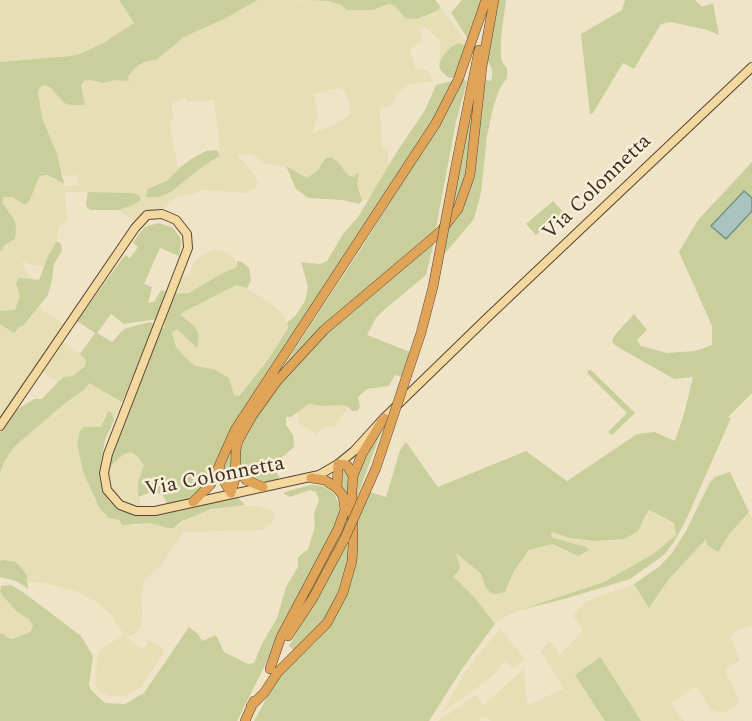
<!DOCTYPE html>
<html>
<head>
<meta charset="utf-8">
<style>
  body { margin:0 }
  canvas { display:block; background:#f0e4c8 }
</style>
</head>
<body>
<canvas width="752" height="721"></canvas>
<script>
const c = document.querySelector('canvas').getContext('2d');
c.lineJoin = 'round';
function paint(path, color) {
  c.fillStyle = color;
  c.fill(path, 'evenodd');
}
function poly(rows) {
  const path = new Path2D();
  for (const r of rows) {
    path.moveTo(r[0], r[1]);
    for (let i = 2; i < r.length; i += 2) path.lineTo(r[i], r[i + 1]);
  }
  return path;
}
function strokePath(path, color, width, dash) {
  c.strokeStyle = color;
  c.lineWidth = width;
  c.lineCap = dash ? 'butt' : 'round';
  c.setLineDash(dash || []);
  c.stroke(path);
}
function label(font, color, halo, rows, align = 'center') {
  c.font = font + ' Spectral,serif';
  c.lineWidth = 5;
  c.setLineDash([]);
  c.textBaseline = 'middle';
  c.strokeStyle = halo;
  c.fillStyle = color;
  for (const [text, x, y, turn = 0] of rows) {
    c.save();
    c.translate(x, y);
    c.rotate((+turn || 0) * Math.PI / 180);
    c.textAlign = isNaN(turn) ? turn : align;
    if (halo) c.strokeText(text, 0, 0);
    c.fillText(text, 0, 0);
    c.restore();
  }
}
const farmland = poly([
  [0,0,119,0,134,23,121,33,82,53,71,56,0,62],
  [258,0,329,1,341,5,347,10,372,10,389,4,395,6,400,13,417,19,439,11,440,6,467,43,443,57,439,65,441,46,439,40,425,27,420,29,423,41,410,49,416,70,423,69,428,71,433,81,410,84,395,95,394,101,390,106,380,108,382,149,388,149,389,166,370,198,362,201,357,184,358,174,354,177,348,175,337,161,325,159,317,171,307,178,286,166,265,164,254,155,248,154,237,154,256,177,258,184,254,189,246,193,203,190,191,195,179,195,159,211,136,222,117,210,136,203,141,200,131,193,65,192,67,219,58,229,57,241,43,267,29,264,24,261,22,263,30,277,39,280,20,278,17,280,16,284,20,296,19,302,15,311,0,311,0,252,5,245,15,239,11,214,2,202,4,197,12,197,25,205,30,200,39,177,44,175,48,175,67,186,78,185,77,175,63,176,57,154,42,118,38,92,40,87,45,85,50,87,64,103,71,105,85,105,81,85,84,81,90,80,103,83,116,80,129,80,128,76,137,66,147,61,156,59,184,37,226,18],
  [338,88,345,90,351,110,349,115,332,126,312,133,318,116,314,94],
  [185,97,187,102,214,100,219,140,219,156,198,170,171,192,159,197,146,197,150,187,167,181,178,169,170,125,173,118,172,103],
  [215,249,224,251,234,257,237,267,221,274,189,293,172,294,178,279,188,275,196,260,208,252],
  [236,285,247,288,272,304,283,315,288,327,268,360,238,396,234,395,229,378,213,369,195,366,188,360,176,347,172,333,177,328,197,348,199,335,196,328,179,315],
  [40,306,42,310,64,325,0,419,0,324,19,326,24,325],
  [62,341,84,357,87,363,73,376,64,377,58,382,41,372],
  [89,383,122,402,114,420,112,413,105,414,101,427,90,427,78,436,77,443,83,472,100,509,109,517,135,526,151,523,167,528,173,528,199,513,230,505,257,506,273,511,275,516,272,523,261,530,183,532,162,564,144,581,141,597,143,617,140,628,132,636,125,635,137,646,144,649,148,640,165,650,142,686,126,696,109,696,100,692,95,683,98,652,124,634,108,612,98,603,79,592,44,583,29,582,27,576,3,560,0,561,0,473,4,462,14,447,64,404,85,389],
  [307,404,324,406,341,405,347,406,347,409,334,426,324,427,316,434,300,424,298,420,298,411],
  [131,452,137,456,144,465,137,489,142,507,134,508,124,504,112,491,108,479,110,465,124,454],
  [649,510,659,517,674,523,676,535,656,552,604,582,510,614,495,624,475,598,452,575,455,552,481,575,486,588,491,593,505,592,514,571,529,550,552,544,568,553,569,543,553,538,551,533,552,532,570,538,594,541,624,539,646,519],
  [749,512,752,518,752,625,739,630,730,637,740,660,727,667,726,672,739,700,734,707,723,713,711,710,696,686,671,704,684,721,641,721,599,657,575,675,605,721,492,721,481,717,480,721,438,721,476,695,483,706,524,668,527,705,564,689,541,651,550,640,560,655,583,630,573,616,585,602,634,584,650,608,669,579,706,538,707,545,718,552,730,533],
  [0,592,17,612,29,619,33,626,30,632,12,639,6,637,3,633,0,634],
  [500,629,525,659,513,669,505,660,492,677,443,712,459,682,477,656]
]);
const green = poly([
  [119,0,258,0,226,18,184,37,156,60,147,61,137,66,128,76,129,81,116,80,103,83,90,80,84,81,81,85,85,105,71,105,64,103,50,87,45,85,40,87,38,92,42,118,57,154,64,184,48,175,44,175,39,177,30,200,25,205,12,197,4,197,2,202,15,221,16,229,15,239,5,245,0,252,0,62,71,56,82,53,103,43,134,23],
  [304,0,435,0,440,6,439,10,417,19,405,18,395,6,389,4,372,10,347,10,341,5,329,1],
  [462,0,482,0,468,39,451,13],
  [495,0,506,0,501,37,501,56,502,62,507,68,507,78,500,88,493,108,487,136,481,193,474,219,442,257,448,227,466,200,482,79,490,81,492,78,492,69,485,56],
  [625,0,695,0,702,7,713,3,719,35,707,30,671,22,661,24,634,69,623,63,593,113,590,114,581,34,622,10],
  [459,43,466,46,456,77,449,78,441,71,439,65,442,57,451,47],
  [464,79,467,82,456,122,435,233,331,322,242,430,234,479,227,484,224,473,225,465,231,446,366,241,422,152,461,81],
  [455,80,438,113,214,476,191,500,168,505,163,496,154,491,138,497,138,483,144,465,137,456,131,452,124,454,108,468,161,329,165,327,163,320,172,294,189,293,221,274,237,267,237,261,242,262,249,268,251,280,247,288,236,285,180,314,196,328,199,335,197,348,177,329,172,333,176,347,188,360,195,366,213,369,229,378,234,395,239,396,268,360,288,328,287,323,296,315,305,301,308,287,301,262,320,264,327,261,343,234,358,217,398,150,425,110,436,85],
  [475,94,469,169,451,219,467,123],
  [217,150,219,153,219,156,198,170,171,192,159,197,146,197,147,189,167,181,178,169,191,159,206,151],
  [330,157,337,161,348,175,354,177,359,172,357,184,362,201,359,204,342,200,308,198,296,189,286,166,307,178,317,171,325,159],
  [752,162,752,393,728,417,731,418,686,520,674,542,664,555,630,579,568,598,520,610,604,582,656,552,676,535,674,523,649,510,637,532,624,539,594,541,570,538,552,532,551,534,553,538,586,547,589,550,578,556,552,544,529,550,514,571,505,592,496,594,491,593,486,588,481,574,456,553,460,567,457,573,453,576,475,598,495,624,462,669,429,721,254,721,278,677,316,642,337,614,355,528,370,492,386,497,400,450,406,442,438,487,526,451,567,481,637,434,655,432,675,441,684,414,693,377,674,379,616,346,612,342,614,336,634,314,647,330,637,340,641,346,667,353,695,351,712,345,712,326,679,252,698,220],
  [88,192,131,193,139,195,141,200,131,206,117,210,91,210,87,208,86,203],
  [553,201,563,212,536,235,526,224],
  [158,223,172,227,180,237,181,243,179,256,160,248,144,284,152,287,148,303,154,302,161,290,167,292,158,319,124,324,111,314,97,333,112,342,124,329,149,322,155,324,122,402,89,383,85,389,64,404,14,447,4,462,0,473,0,433,16,410,34,399,42,399,58,382,64,377,73,376,85,366,86,360,80,354,95,333,77,321,125,255,130,258,138,247,133,243,138,235,145,227],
  [435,238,426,275,384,310,376,318,367,335,410,352,402,377,395,375,389,386,367,389,358,397,360,407,357,411,352,411,347,406,341,405,325,406,308,404,291,417,286,417,286,425,293,435,294,447,281,458,276,466,276,472,279,476,277,483,264,485,251,481,238,466,239,453,250,426,277,385,316,341],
  [57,241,61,244,62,251,54,264,52,280,48,295,24,325,19,327,14,333,0,324,0,311,15,310,20,296,16,284,17,280,20,278,39,280,48,256],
  [591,370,635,413,612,435,608,432,627,413,587,373,588,370],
  [108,411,112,413,114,420,105,440,99,471,104,492,109,501,118,507,126,511,237,497,245,505,211,509,182,521,173,528,167,528,151,523,122,525,119,520,109,518,100,509,83,472,77,443,80,431,84,427,101,427],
  [383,424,380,435,353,508,355,476],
  [342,468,345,468,350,472,352,513,343,534,308,599,305,597,344,517,338,487],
  [730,472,749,512,730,533,718,552,707,545,706,539,669,579,649,608,634,584,660,566,672,553,686,531,710,482,715,477],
  [310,485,323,486,334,493,339,504,339,518,237,721,0,721,0,634,3,633,6,637,13,639,30,632,33,626,29,619,17,612,3,596,0,592,1,586,11,585,23,592,81,636,93,656,89,685,91,690,105,703,125,704,144,693,189,627,198,634,202,641,216,635,224,652,248,664,254,663,262,644,277,618,286,587,298,567,298,557,308,549,315,527,314,513,319,500,316,492,310,490,290,497,284,494,285,492],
  [350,540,349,569,324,623,296,650,294,650,289,646],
  [3,560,15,562,21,567,27,576,28,589,16,581,0,577,0,561],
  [600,657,603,661,641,721,605,721,575,675]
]);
const water = poly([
  [744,191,752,198,752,211,726,239,711,226,744,191]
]);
const major = poly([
  [0,426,135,228,147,215,162,214,176,220,187,234,188,248,108,454,104,473,107,490,120,505,136,511,155,511,319,475,338,464,354,451,384,418,487,318,752,67]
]);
const highway = poly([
  [457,160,479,50],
  [220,467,222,478,231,493],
  [236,467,246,480,263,487],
  [337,488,338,464,347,465,353,476],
  [231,493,235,479,236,450,238,441,252,416,277,381,324,330,440,232,458,209,470,175,482,67,494,0],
  [193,502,211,484,235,430,436,123,458,80,486,0],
  [288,636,313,598,345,538],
  [270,669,281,637,338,529,345,510,343,496,337,488,325,480,311,478],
  [251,706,264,693,278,672,327,623,343,593,352,561,353,545,352,491,353,476,362,454,384,418],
  [245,721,254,701]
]);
const highwayBridge = poly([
  [345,538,376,468,421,333,433,287,457,160]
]);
const streetNames = [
  ["Via Colonnetta",598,188,-44],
  ["Via Colonnetta",215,478,-11]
];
paint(farmland, '#e6deb5');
paint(green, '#c9cf9b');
paint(water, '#a9c4bc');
strokePath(water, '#6f938a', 1.5);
strokePath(major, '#5b4430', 10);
strokePath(highway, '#5b4430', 10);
strokePath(major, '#f3d9a0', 8);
strokePath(highway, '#e0a458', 9);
strokePath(highwayBridge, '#5b4430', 10, []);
strokePath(highwayBridge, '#e0a458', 9);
label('21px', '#3d2e20', '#f7eed8', streetNames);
</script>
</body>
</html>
